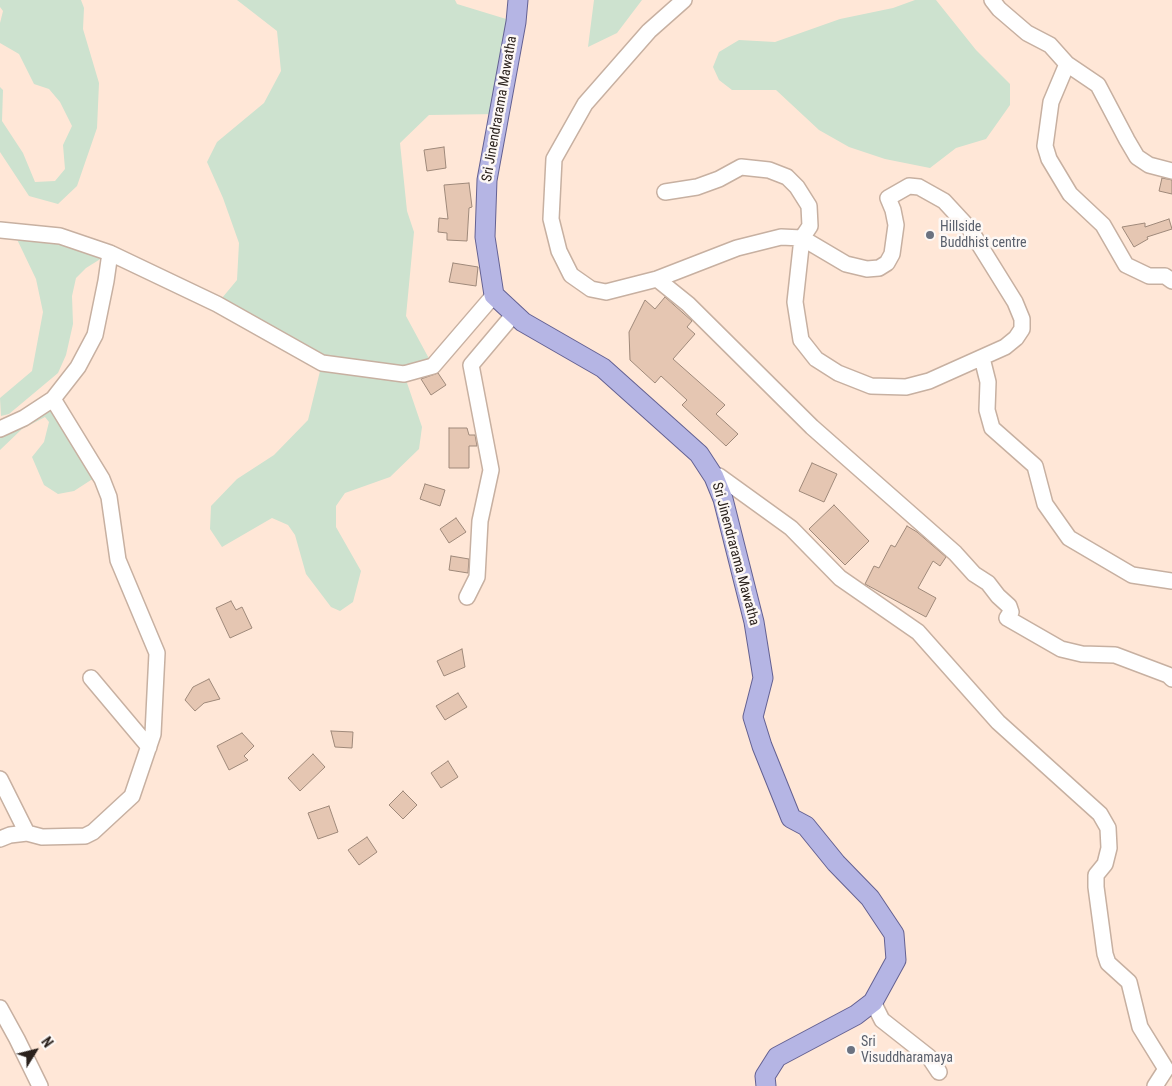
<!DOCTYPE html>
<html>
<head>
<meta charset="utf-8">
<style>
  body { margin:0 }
  #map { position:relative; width:1172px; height:1086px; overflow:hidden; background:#ffe7d7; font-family:"Roboto Condensed",sans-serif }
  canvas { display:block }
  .north { position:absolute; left:10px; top:1026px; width:50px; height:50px; -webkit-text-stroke:4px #fdf8f5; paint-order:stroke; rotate:54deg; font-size:14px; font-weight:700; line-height:20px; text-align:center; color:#2a211c }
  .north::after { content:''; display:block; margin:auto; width:18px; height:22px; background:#2a211c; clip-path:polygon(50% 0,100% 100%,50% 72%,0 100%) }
</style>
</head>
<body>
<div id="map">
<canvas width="1172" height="1086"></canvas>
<div class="north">N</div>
</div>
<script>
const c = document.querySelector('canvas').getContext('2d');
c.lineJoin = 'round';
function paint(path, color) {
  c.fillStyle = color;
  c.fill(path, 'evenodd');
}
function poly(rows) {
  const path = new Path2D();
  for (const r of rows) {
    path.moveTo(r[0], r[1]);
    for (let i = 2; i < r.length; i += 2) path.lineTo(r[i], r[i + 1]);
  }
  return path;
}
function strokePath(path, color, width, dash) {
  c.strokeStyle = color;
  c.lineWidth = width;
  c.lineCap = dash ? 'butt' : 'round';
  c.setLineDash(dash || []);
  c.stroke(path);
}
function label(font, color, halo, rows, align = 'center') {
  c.font = font + ' "Roboto Condensed",sans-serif';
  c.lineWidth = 5;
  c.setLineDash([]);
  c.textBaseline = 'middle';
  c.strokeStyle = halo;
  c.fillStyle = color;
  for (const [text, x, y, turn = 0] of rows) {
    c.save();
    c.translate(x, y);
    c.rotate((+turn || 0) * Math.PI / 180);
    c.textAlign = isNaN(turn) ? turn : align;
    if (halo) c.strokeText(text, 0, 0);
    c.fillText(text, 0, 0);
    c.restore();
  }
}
const green = poly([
  [0,0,81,0,84,8,83,29,99,83,97,128,77,186,58,204,29,196,0,152,0,87,3,90,2,121,23,153,35,182,55,181,65,169,63,145,72,126,60,102,49,89,34,84,19,54,0,43,0,23,3,11,0,7],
  [237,0,455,0,457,4,516,22,499,114,429,115,400,143,407,211,414,232,406,316,433,366,404,374,422,427,419,449,390,477,345,493,336,506,336,527,361,571,353,602,340,611,331,607,306,574,295,535,288,525,272,518,222,547,210,529,211,506,237,479,274,455,308,420,322,363,217,304,237,280,239,243,223,198,207,162,217,142,264,103,281,71,277,31],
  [594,0,642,0,617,33,588,47],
  [915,0,936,0,976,50,1010,84,1010,105,986,139,956,148,930,168,885,159,849,147,819,130,776,90,732,90,719,80,713,67,719,52,739,40,775,42,840,19,893,8],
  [13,231,110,253,86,268,76,278,72,296,73,324,66,355,58,373,9,414,1,416,0,398,32,371,43,312,36,279],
  [53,399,102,479,91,480,74,491,58,494,44,485,32,457,44,442,49,422,45,417,22,429,0,450,0,429]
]);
const building = poly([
  [444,147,446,168,427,171,424,150,444,147],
  [1162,178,1172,180,1172,194,1159,191,1162,178],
  [469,183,472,207,469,208,467,241,447,240,447,233,438,232,439,218,448,219,444,185,469,183],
  [1169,219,1172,229,1147,237,1148,239,1134,247,1122,227,1145,223,1145,227,1169,219],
  [453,263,478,267,476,286,449,282,453,263],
  [665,297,692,321,687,327,695,334,673,359,725,405,716,414,738,434,726,446,682,405,687,400,661,376,655,383,630,360,629,332,645,300,655,309,665,297],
  [438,373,446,385,431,395,421,379,438,373],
  [449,428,467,428,469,435,475,435,477,446,469,446,469,468,449,468,449,428],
  [812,463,837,474,824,502,799,491,812,463],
  [425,484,445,490,440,506,420,499,425,484],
  [834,505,869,541,845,565,809,529,834,505],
  [456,518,466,532,449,543,440,529,456,518],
  [907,526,917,532,946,557,940,566,933,561,918,588,936,598,926,617,865,584,874,566,879,568,891,545,895,547,907,526],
  [451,556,469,559,468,573,449,570,451,556],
  [231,601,236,610,242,607,252,628,230,638,216,608,231,601],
  [462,649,465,667,444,676,437,661,462,649],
  [209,679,220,699,204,703,195,711,185,700,193,687,209,679],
  [458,693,467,707,445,720,436,706,458,693],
  [331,731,353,732,352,748,335,747,331,731],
  [242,733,254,746,244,756,248,760,229,770,217,746,242,733],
  [313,754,325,767,300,791,288,778,313,754],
  [448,761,458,777,441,788,431,773,448,761],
  [403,791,417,805,403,819,389,805,403,791],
  [329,806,338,832,318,839,308,813,329,806],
  [367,837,377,852,359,865,348,850,367,837]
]);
const minor = poly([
  [992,0,999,9,1027,33,1050,45,1067,64,1098,85,1127,140,1137,157,1149,165,1172,171],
  [1067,64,1051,102,1045,146,1049,159,1070,194,1103,225,1126,265,1149,276,1165,276,1172,281],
  [665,192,697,187,719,179,741,167,769,170,787,177,797,187,809,206,810,226,802,238,846,264,867,269,879,268,887,263,892,254,896,225,893,210,888,198,909,186,919,187,944,201,969,228,1015,302,1022,319,1022,329,1016,338,1005,347,929,381,906,387,871,386,838,373,816,359,801,340,795,302,802,238,781,237,737,248,657,279,606,292,591,289,571,275,559,251,551,219,554,159,585,104,649,31,684,0],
  [0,230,60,236,110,253,217,304,322,363,404,374,433,366,494,295],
  [657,279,688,304,812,427,955,553,974,574,988,583,998,596,1009,606,1011,612,1007,618,1061,649,1082,654,1115,655,1168,675,1172,679],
  [982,358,988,382,987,410,992,428,1035,466,1045,504,1069,538,1132,575,1172,581],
  [0,429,24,418,53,399,78,367,95,335,106,281,110,253],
  [714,477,719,476,791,528,840,578,918,632,998,722,1100,814,1108,828,1109,848,1105,864,1096,875,1096,887,1105,954,1108,963,1129,982,1140,1027,1166,1069,1155,1086],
  [467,597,477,577,480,521,491,470,471,365,514,314],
  [91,678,149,747],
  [0,779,27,833],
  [0,839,10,835,27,833,42,837,85,836,93,832,132,796,153,734,157,653,118,560,109,497,102,479,53,399],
  [873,1002,882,1020,929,1057,939,1072],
  [0,1008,17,1039,40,1086]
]);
const major = poly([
  [518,0,516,22,487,180,485,237,494,295,523,322,603,368,699,454,714,477,723,499,754,622,763,678,753,717,762,746,791,818,806,826,836,863,870,898,894,934,896,960,873,1002,856,1015,777,1057,765,1076,766,1086]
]);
const markers = [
  [930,235,5,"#6b7280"],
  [851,1050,5,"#6b7280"]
];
const streetNames = [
  ["Sri Jinendrarama Mawatha",500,109,-80],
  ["Sri Jinendrarama Mawatha",735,554,75]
];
const worshipNames = [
  ["Hillside",940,227],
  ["Buddhist centre",940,243],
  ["Sri",861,1042],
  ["Visuddharamaya",861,1058]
];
paint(green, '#cde2cf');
paint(building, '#e5c6b2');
strokePath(building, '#9f897a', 1);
strokePath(minor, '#c7b0a1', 18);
strokePath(major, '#646192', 21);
strokePath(minor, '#fff', 15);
strokePath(major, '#b5b5e4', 19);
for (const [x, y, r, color] of markers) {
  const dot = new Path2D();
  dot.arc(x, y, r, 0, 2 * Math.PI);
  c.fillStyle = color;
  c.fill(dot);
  strokePath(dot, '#fdf8f5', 2);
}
label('14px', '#2a211c', '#fdf8f5', streetNames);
label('14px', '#5b616d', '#fdf8f5', worshipNames, 'left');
</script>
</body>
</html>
